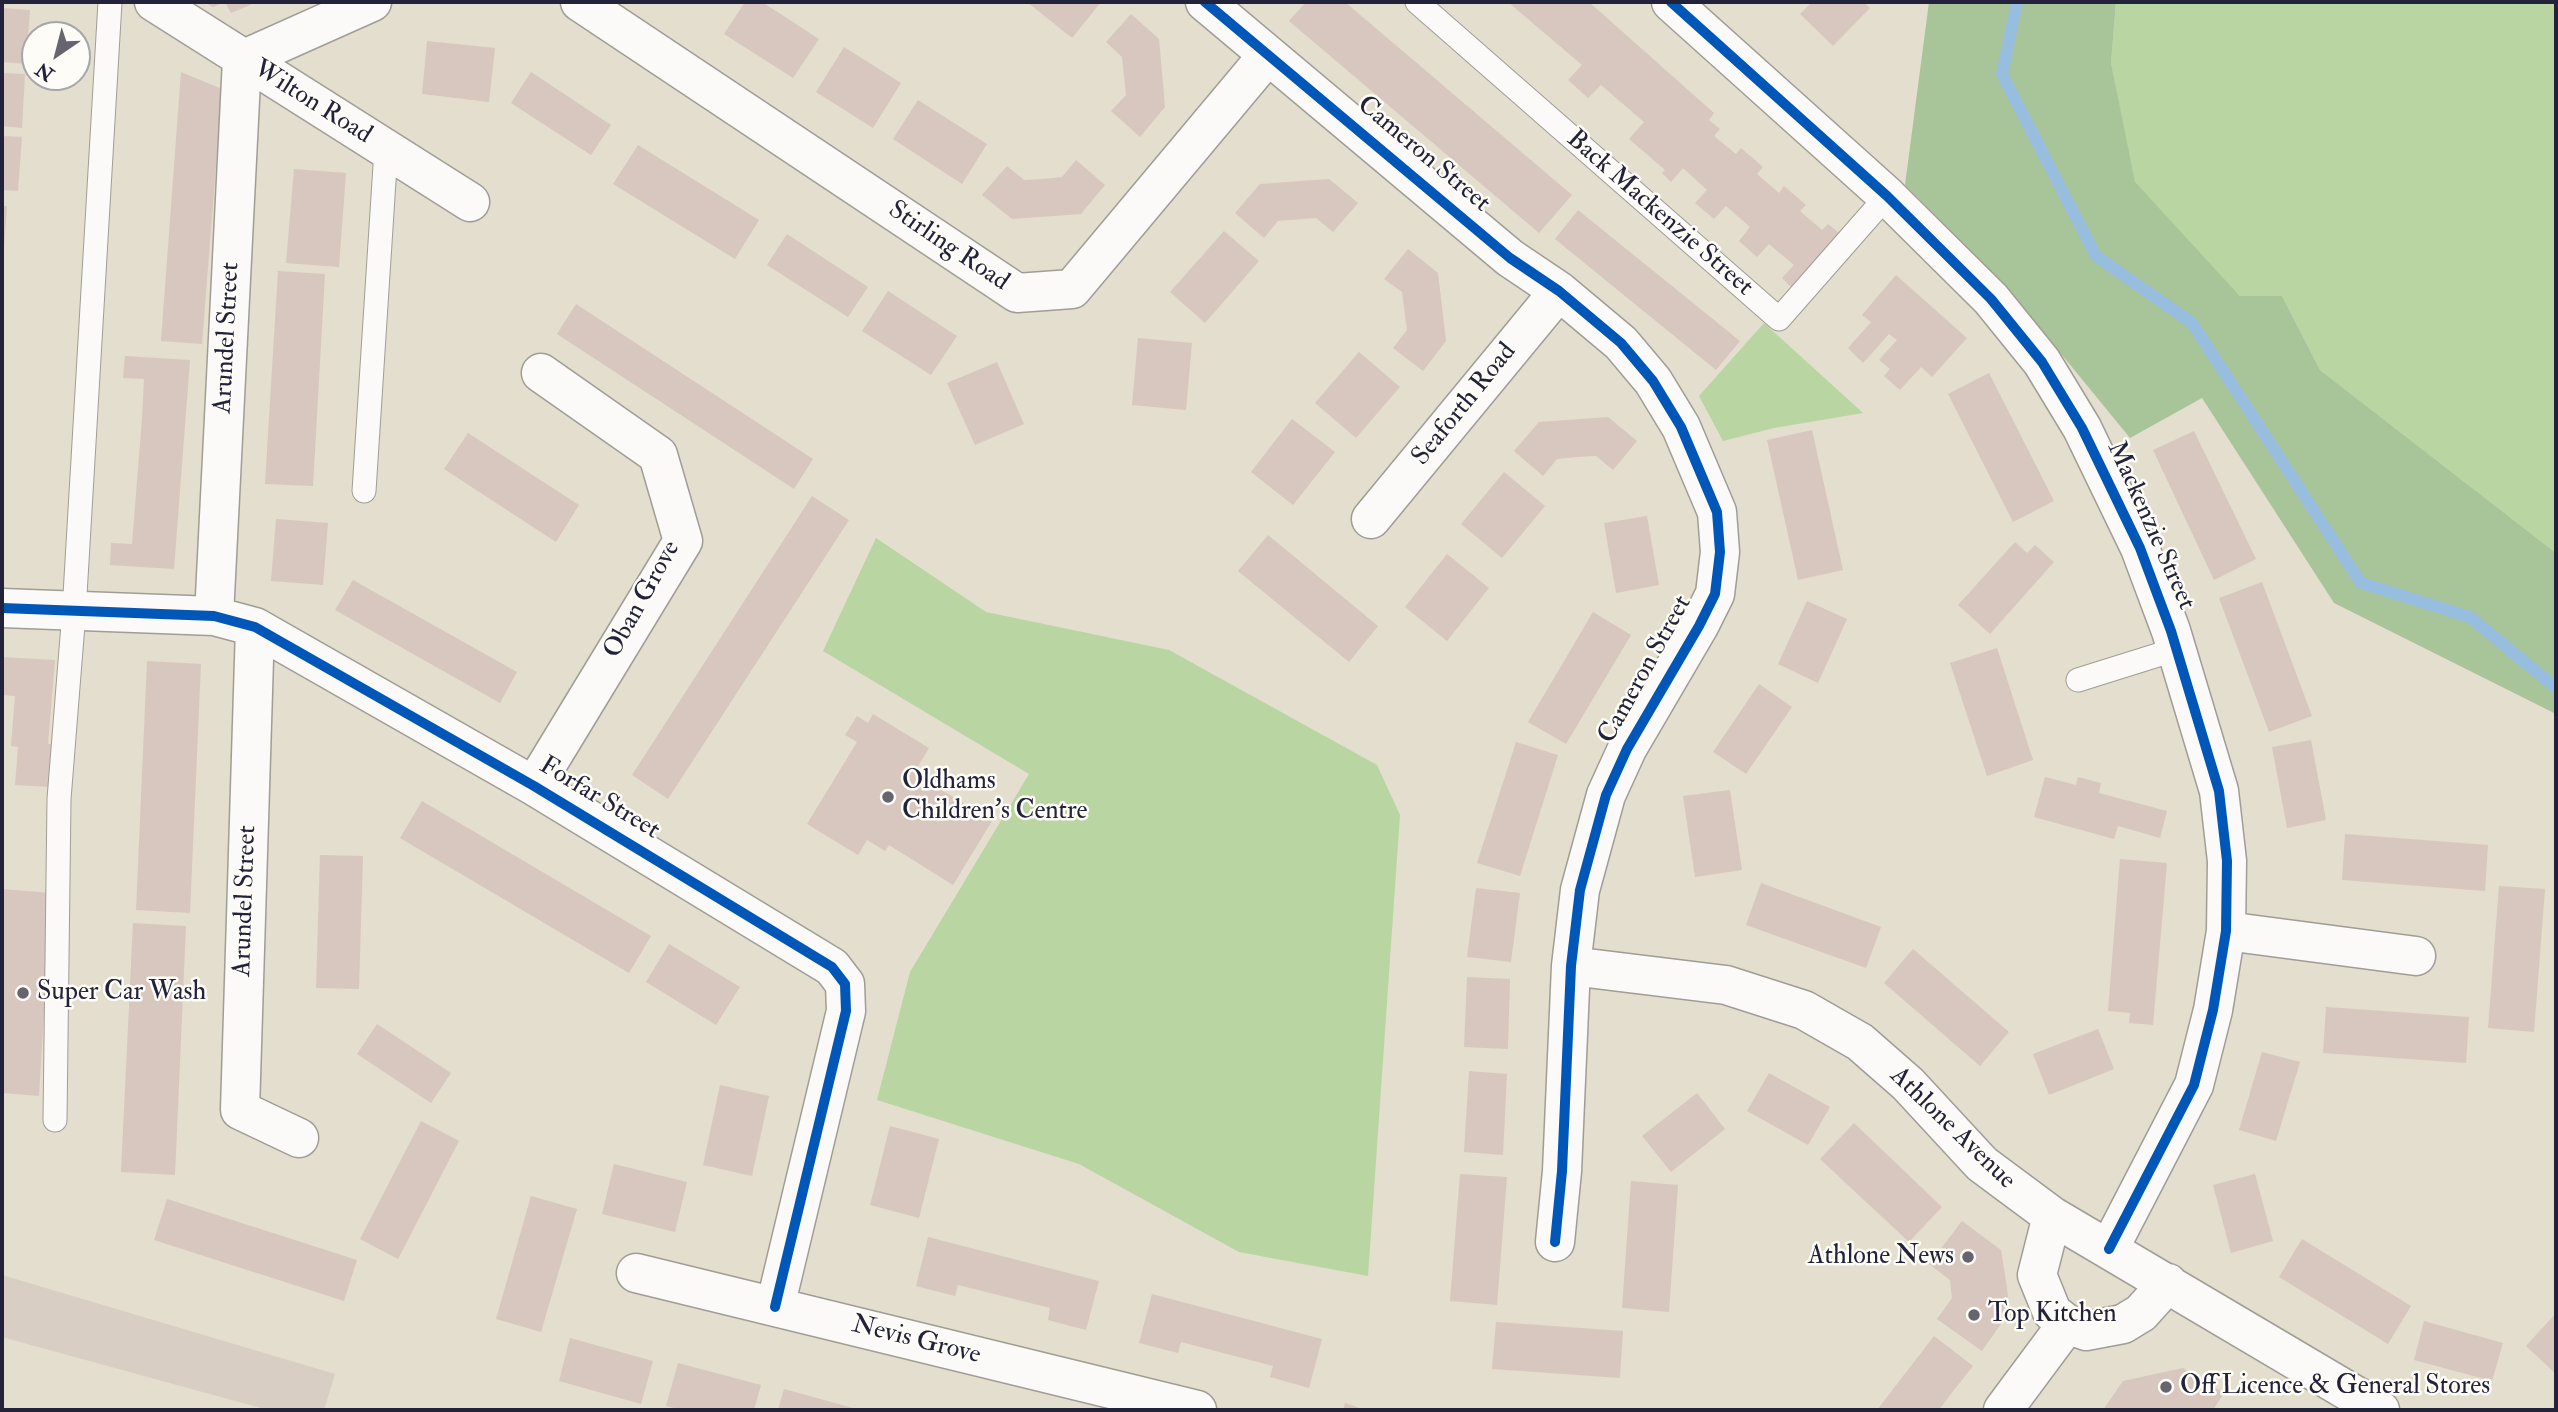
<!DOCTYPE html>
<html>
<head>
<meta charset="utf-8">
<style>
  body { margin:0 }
  #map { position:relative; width:2558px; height:1412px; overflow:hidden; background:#e3decd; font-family:"IM FELL Double Pica",serif }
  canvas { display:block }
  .frame { position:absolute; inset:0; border:4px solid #22223b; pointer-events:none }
  .north { position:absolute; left:21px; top:21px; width:70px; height:70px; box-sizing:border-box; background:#fdfcf7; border:2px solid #a5a5ac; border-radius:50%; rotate:215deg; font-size:19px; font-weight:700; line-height:28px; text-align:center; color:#22223b }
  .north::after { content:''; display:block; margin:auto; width:24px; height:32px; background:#66646e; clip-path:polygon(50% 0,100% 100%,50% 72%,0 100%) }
</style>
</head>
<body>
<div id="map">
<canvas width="2558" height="1412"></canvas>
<div class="frame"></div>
<div class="north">N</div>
</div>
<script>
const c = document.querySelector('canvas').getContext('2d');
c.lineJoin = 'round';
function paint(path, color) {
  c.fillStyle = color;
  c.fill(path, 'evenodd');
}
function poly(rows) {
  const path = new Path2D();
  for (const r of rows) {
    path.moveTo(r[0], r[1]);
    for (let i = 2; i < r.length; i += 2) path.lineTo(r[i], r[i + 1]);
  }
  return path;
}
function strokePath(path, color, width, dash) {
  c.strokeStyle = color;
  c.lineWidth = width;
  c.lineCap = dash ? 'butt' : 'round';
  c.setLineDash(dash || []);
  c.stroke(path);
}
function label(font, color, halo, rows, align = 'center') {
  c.font = font + ' "IM FELL Double Pica",serif';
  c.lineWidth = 5;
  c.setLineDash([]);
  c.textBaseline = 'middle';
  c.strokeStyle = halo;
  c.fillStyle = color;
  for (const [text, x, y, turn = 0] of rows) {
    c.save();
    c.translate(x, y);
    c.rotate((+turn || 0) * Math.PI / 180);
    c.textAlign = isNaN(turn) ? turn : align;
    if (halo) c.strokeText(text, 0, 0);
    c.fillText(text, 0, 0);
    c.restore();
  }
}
const industrial = poly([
  [2,1275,335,1374,324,1410,268,1410,2,1337]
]);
const green = poly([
  [2116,2,2556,2,2556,553,2320,370,2282,296,2240,296,2134,182,2111,63],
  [1764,323,1863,413,1774,428,1723,441,1699,396],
  [876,538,986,612,1169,650,1377,765,1400,815,1368,1276,1239,1252,1079,1164,877,1100,910,972,1029,774,823,651]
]);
const forest = poly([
  [1929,2,2116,2,2111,63,2135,182,2240,296,2282,296,2320,370,2556,553,2556,714,2334,603,2202,398,2130,438,2004,284,1905,185]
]);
const stream = poly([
  [2017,2,2002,74,2096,256,2192,323,2361,583,2470,617,2556,688]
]);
const building = poly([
  [204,2,257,2,231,13,225,2,213,7],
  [745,2,762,2,819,39,793,78,724,34],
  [1027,2,1101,2,1072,38],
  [1306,2,1345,2,1572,195,1539,233,1289,21],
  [1508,2,1589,2,1714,113,1709,120,1720,129,1714,136,1736,154,1741,148,1763,167,1757,174,1779,193,1784,186,1806,205,1800,211,1822,230,1828,224,1839,233,1791,287,1782,278,1794,265,1769,244,1757,257,1739,241,1750,227,1726,206,1714,219,1695,203,1707,190,1683,168,1671,182,1662,173,1665,170,1629,139,1644,122,1601,85,1588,98,1568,80,1582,65],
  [1812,2,1863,2,1870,8,1833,46,1800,14],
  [2,8,30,10,26,64,2,62],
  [1131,14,1159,39,1165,107,1140,137,1111,111,1126,95,1122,57,1106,42],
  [427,41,495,48,489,102,422,94],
  [844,47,901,83,873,128,816,92],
  [181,72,222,89,202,344,161,341],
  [531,72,611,125,591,155,511,103],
  [2,73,25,74,22,128,2,126],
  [918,100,987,144,962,184,893,139],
  [2,136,22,137,18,191,2,190],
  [638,145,759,220,735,259,613,184],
  [1076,160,1105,185,1081,214,1012,219,982,195,1007,166,1024,180,1043,179,1062,177],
  [294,169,346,173,339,267,286,263],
  [1329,179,1358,203,1333,232,1316,218,1278,221,1264,238,1235,213,1260,184],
  [2,206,7,206,4,249,2,249],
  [1578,210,1740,341,1716,370,1555,239],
  [1224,231,1259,261,1205,323,1170,292],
  [787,234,868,287,848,317,767,265],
  [1408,249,1438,273,1446,341,1423,371,1393,348,1407,330,1402,292,1384,279],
  [278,271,325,274,313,486,265,484],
  [1896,275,1967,338,1932,377,1921,367,1900,390,1884,376,1890,369,1879,360,1897,340,1889,334,1863,363,1848,348,1871,322,1862,315],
  [888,291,957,336,931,375,862,331],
  [576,304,813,459,794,489,557,334],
  [1138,338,1192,343,1186,410,1132,405],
  [1359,352,1400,387,1356,438,1315,403],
  [125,356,190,360,174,569,110,565,111,543,132,544,142,419,144,379,123,378],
  [997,362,1024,424,975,445,947,383],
  [1989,373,2054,501,2013,522,1948,394],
  [1608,417,1637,441,1613,470,1596,456,1577,457,1557,459,1543,476,1514,451,1539,422],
  [1292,419,1335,452,1293,505,1251,472],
  [1812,430,1843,570,1798,580,1767,440],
  [2194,431,2256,559,2214,580,2153,450],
  [468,433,579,505,556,542,444,469],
  [1504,472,1545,506,1502,558,1461,524],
  [812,496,849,520,668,799,632,775],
  [1647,516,1659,585,1616,593,1604,523],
  [276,519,328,523,323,585,271,581],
  [1268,535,1378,626,1349,662,1238,571],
  [2015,542,2027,553,2035,545,2054,562,1990,634,1958,605],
  [1447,554,1489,588,1447,641,1405,607],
  [353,580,517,672,500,703,335,610],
  [2262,582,2312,716,2269,732,2219,598],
  [1807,601,1847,619,1818,683,1778,664],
  [1593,612,1631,635,1566,744,1528,722],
  [1997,648,2033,760,1987,776,1950,663],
  [2,657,55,660,48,744,54,745,51,787,15,785,18,747,11,746,15,696,2,695],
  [147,661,201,664,190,913,136,910],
  [1759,684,1792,707,1746,774,1713,752],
  [873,714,929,748,914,773,992,821,953,885,889,845,885,851,867,840,858,855,807,824,857,742,845,735,857,716,868,723],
  [2311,740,2326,820,2287,828,2272,747],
  [1516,742,1558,755,1520,876,1477,863],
  [2045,777,2076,785,2078,777,2101,783,2099,793,2167,811,2160,838,2118,826,2114,839,2034,817],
  [1730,790,1742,870,1695,877,1683,796],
  [422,801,651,936,629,973,400,838],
  [2345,834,2488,845,2485,891,2342,880],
  [320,855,363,856,359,989,316,988],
  [2120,859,2167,863,2153,1025,2129,1023,2130,1013,2108,1011],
  [1761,883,1881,927,1866,968,1746,925],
  [2499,886,2545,889,2534,1032,2488,1028],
  [1476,888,1520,893,1511,962,1467,957],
  [2,889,51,893,39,1096,2,1093],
  [133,923,186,926,175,1175,121,1172],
  [669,944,740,987,716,1025,646,982],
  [1913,949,2009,1032,1980,1066,1884,983],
  [1467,977,1510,979,1508,1049,1464,1047],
  [2326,1007,2469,1017,2466,1063,2323,1053],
  [377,1024,451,1073,431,1103,357,1054],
  [2098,1029,2114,1069,2049,1095,2033,1054],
  [2262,1052,2300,1062,2276,1141,2239,1130],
  [1469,1071,1507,1074,1503,1155,1464,1152],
  [1769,1073,1830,1107,1808,1145,1747,1111],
  [720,1085,769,1096,752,1176,703,1165],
  [1697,1093,1725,1129,1671,1172,1642,1136],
  [421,1121,459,1141,398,1259,360,1239],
  [1854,1123,1942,1207,1909,1242,1820,1159],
  [890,1126,939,1139,919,1218,870,1205],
  [614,1164,687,1182,675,1232,602,1214],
  [1460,1174,1507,1177,1497,1305,1450,1301],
  [2255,1174,2273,1241,2231,1253,2213,1185],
  [1631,1181,1678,1185,1669,1312,1622,1308],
  [531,1196,577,1209,541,1332,496,1319],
  [167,1199,357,1260,344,1301,154,1240],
  [1962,1221,2001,1250,2006,1281,2010,1311,1982,1351,1937,1319,1952,1298,1950,1280,1929,1264],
  [928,1237,1099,1281,1086,1330,1048,1320,1050,1308,958,1285,955,1296,916,1286],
  [2302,1239,2411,1306,2388,1344,2279,1277],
  [1152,1294,1322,1339,1309,1388,1270,1377,1273,1366,1181,1342,1178,1353,1139,1343],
  [2556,1313,2556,1374,2526,1346],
  [2424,1321,2503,1343,2492,1381,2414,1360],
  [1496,1322,1623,1331,1620,1378,1492,1369],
  [1934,1336,1973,1366,1954,1390,1939,1410,1877,1410],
  [570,1338,653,1361,641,1404,559,1381],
  [678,1363,761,1385,754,1410,682,1410,666,1406],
  [2183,1368,2224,1393,2213,1410,2103,1410,2123,1381],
  [784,1389,857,1409,857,1410,778,1410],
  [1345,1403,1365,1410,1343,1410]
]);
const service = poly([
  [1417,2,1779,319,1887,196],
  [364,491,386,150],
  [2078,680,2177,649],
  [55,1120,59,799,74,612,110,2]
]);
const minor = poly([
  [154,2,470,202],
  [580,2,1017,293,1072,289,1268,55],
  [1205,2,1510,258,1559,291,1621,343,1653,381,1681,427,1717,512,1720,552,1715,594,1699,626,1627,749,1606,795,1580,890,1571,966,1562,1171,1555,1242],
  [1671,2,1887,196,1991,299,2042,362,2082,428,2140,548,2171,631,2219,791,2227,861,2226,931,2213,1010,2194,1085,2109,1249],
  [242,60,372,2],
  [1371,519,1559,291],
  [2,608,214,616,255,627,534,786,832,967,845,984,846,1011,775,1307],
  [214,616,242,60],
  [255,627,240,1110,299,1138],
  [534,786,683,541,658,455,541,373],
  [2226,931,2416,956],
  [1571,966,1726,985,1804,1010,1860,1042,1908,1084,1982,1164,2052,1216,2380,1410],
  [2052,1216,2037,1275,2052,1312,2067,1324,2086,1331,2123,1324,2141,1313,2168,1283],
  [636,1273,1197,1410],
  [2003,1410,2067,1324]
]);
const cycleway = poly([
  [1205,2,1510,258,1559,291,1621,343,1653,381,1681,427,1717,512,1720,552,1715,594,1699,626,1627,749,1606,795,1580,890,1571,966,1562,1171,1555,1242],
  [1671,2,1887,196,1991,299,2042,362,2082,428,2140,548,2171,631,2219,791,2227,861,2226,931,2213,1010,2194,1085,2109,1249],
  [2,608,214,616,255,627,534,786,832,967,845,984,846,1011,775,1307]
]);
const markers = [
  [888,797,7,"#66646e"],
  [23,993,7,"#66646e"],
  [1968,1257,7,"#66646e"],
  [1974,1315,7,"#66646e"],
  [2166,1387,7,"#66646e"]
];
const streetNames = [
  ["Wilton Road",312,103,32],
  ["Cameron Street",1423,155,40],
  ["Back Mackenzie Street",1659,214,41],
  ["Stirling Road",948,247,34],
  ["Arundel Street",228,338,-87],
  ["Seaforth Road",1465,405,-51],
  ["Mackenzie Street",2150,526,66],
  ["Oban Grove",643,600,-61],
  ["Cameron Street",1646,670,-61],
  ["Forfar Street",599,799,31],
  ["Arundel Street",246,901,-88],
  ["Athlone Avenue",1952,1129,44],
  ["Nevis Grove",916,1341,14]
];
const poiNames = [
  ["Oldhams",902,782],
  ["Children's Centre",902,812],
  ["Super Car Wash",37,993],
  ["Athlone News",1954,1257,"right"],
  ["Top Kitchen",1988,1315],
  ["Off Licence & General Stores",2180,1387]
];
paint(industrial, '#d9cec3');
paint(green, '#b8d5a2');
paint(forest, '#a8c599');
strokePath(stream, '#98bedf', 12);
paint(building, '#d7c7be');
strokePath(service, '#a09d96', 25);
strokePath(minor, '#a09d96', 41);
strokePath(service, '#fbfaf8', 23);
strokePath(minor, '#fbfaf8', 38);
strokePath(cycleway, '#0057b8', 10);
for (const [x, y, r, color] of markers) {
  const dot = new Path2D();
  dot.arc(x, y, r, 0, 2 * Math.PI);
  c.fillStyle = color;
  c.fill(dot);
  strokePath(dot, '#fdfcf7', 2.5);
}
label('26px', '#22223b', '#fdfcf7', streetNames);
label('26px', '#22223b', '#fdfcf7', poiNames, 'left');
</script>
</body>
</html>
